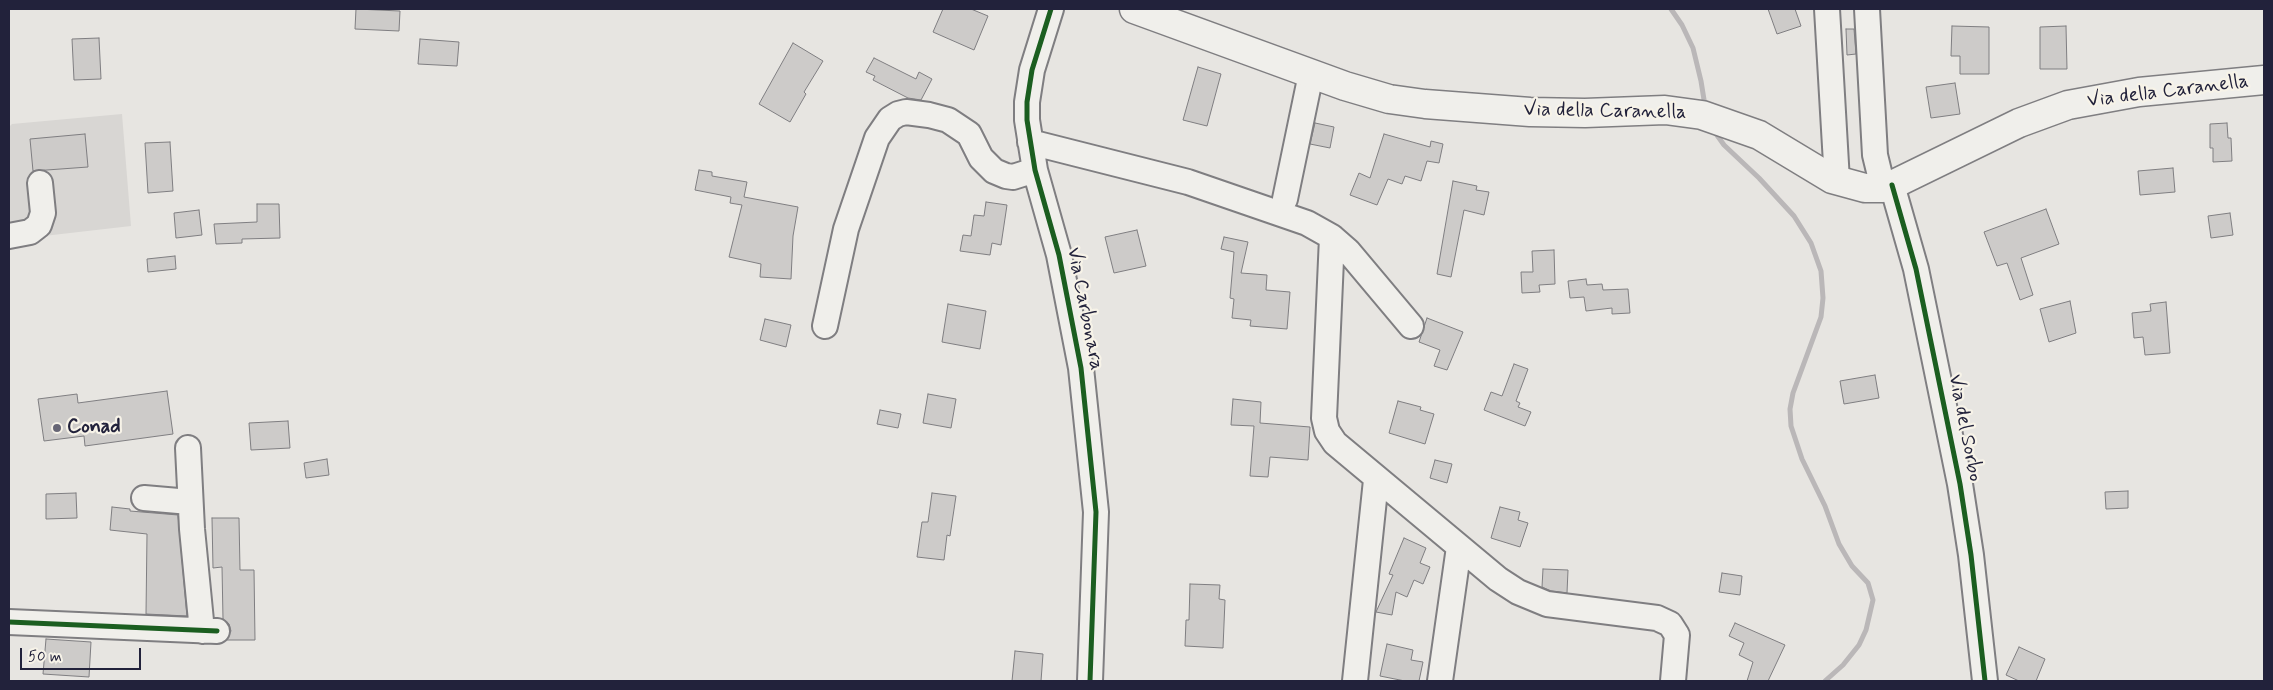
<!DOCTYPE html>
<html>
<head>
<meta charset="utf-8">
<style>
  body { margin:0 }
  #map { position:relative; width:2273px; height:690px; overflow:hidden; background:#e7e5e1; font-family:Mynerve,sans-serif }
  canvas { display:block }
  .frame { position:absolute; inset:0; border:10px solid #22223b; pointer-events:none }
  .scale { position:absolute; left:20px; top:648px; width:121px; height:22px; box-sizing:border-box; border:2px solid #22223b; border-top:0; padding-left:6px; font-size:15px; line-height:18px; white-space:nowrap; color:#22223b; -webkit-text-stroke:4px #f7f3e8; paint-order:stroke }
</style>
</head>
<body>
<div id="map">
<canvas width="2273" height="690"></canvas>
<div class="frame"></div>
<div class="scale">50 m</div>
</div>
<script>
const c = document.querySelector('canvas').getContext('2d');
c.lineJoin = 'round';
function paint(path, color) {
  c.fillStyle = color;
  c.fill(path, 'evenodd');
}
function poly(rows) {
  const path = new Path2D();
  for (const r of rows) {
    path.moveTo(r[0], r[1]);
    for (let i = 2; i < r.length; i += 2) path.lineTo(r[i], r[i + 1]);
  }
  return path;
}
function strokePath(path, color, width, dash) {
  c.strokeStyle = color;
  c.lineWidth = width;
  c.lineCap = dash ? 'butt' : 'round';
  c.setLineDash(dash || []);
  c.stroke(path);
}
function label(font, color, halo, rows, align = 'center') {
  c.font = font + ' Mynerve,sans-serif';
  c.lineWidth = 4.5;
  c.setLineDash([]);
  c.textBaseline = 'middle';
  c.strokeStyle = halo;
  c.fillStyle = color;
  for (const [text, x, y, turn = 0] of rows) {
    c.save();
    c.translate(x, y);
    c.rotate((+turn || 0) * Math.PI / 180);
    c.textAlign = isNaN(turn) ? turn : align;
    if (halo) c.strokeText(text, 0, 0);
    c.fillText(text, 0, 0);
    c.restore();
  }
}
const built = poly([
  [122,114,131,226,9,240,9,127,12,124]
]);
const stream = poly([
  [1671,9,1682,25,1693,48,1701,81,1705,106],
  [1714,131,1724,145,1759,178,1794,216,1811,243,1821,271,1823,298,1821,317,1793,393,1790,409,1791,426,1802,459,1825,506,1839,544,1852,566,1868,583,1873,600,1866,630,1859,645,1843,665,1825,681]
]);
const building = poly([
  [356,9,400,11,399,31,355,29,356,9],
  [943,9,971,9,988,16,974,50,933,32,943,9],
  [1768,9,1795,9,1801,26,1777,34,1768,9],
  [1952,26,1989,27,1989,74,1960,74,1960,56,1951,56,1952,26],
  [2066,26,2067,69,2040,69,2040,27,2066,26],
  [1846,29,1854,29,1856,54,1847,55,1846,29],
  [99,38,101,79,74,80,72,39,99,38],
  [420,39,459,42,457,66,418,64,420,39],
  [793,43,823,61,804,92,806,94,790,122,759,104,793,43],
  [874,58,916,79,919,72,932,79,921,100,908,98,873,80,875,76,866,72,874,58],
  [1198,67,1221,74,1207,126,1183,120,1198,67],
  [1955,83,1960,114,1931,118,1926,87,1955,83],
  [1315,123,1334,127,1330,148,1310,144,1315,123],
  [2227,123,2228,138,2231,138,2232,161,2213,162,2213,148,2210,148,2210,124,2227,123],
  [85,134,88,167,33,171,30,139,85,134],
  [1384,134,1430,147,1431,141,1443,144,1439,163,1427,161,1421,181,1405,176,1402,184,1388,179,1377,205,1350,195,1359,173,1370,178,1384,134],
  [170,142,173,191,148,193,145,143,170,142],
  [2173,168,2175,192,2140,195,2138,171,2173,168],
  [699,170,712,172,712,176,747,182,744,197,798,207,793,236,791,279,760,277,761,264,729,257,742,205,730,203,731,197,695,190,699,170],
  [1453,181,1477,186,1476,190,1489,192,1484,215,1464,210,1451,277,1437,274,1453,181],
  [986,202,1007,205,1001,245,992,243,990,255,960,251,963,235,971,236,974,215,984,216,986,202],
  [257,204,279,204,280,238,242,239,242,243,216,244,214,224,257,222,257,204],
  [2046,209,2059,244,2021,258,2033,295,2020,300,2007,263,1997,266,1984,232,2046,209],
  [199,210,202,235,176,238,174,213,199,210],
  [2230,213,2233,235,2211,238,2208,216,2230,213],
  [1137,230,1146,266,1114,273,1105,237,1137,230],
  [1224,237,1248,242,1241,273,1267,275,1266,290,1290,292,1287,329,1250,326,1251,320,1232,318,1234,299,1230,298,1234,252,1221,249,1224,237],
  [1554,250,1555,284,1539,285,1540,292,1522,293,1521,272,1533,272,1532,251,1554,250],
  [175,256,176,269,148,272,147,259,175,256],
  [1586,279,1587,285,1602,284,1603,290,1628,289,1630,313,1612,314,1612,308,1586,311,1584,297,1570,298,1568,281,1586,279],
  [2070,301,2076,333,2049,342,2040,309,2070,301],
  [2166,302,2170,353,2145,355,2143,337,2134,338,2132,313,2151,311,2150,304,2166,302],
  [948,304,986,311,980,349,942,342,948,304],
  [1427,318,1463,332,1447,370,1434,366,1440,350,1419,342,1427,318],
  [765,319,791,325,786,347,760,340,765,319],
  [1514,364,1528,369,1516,401,1520,403,1518,407,1531,412,1525,426,1484,410,1491,392,1502,396,1514,364],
  [1875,375,1879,398,1844,404,1840,381,1875,375],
  [167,391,173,434,85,446,84,436,44,441,38,399,77,394,78,403,167,391],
  [928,394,956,399,951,428,923,423,928,394],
  [1233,399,1261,402,1260,423,1310,427,1308,460,1270,457,1268,477,1250,476,1254,426,1231,425,1233,399],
  [1398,401,1421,407,1420,410,1434,414,1425,444,1389,433,1398,401],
  [880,410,901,414,898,428,877,424,880,410],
  [288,421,290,448,251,450,249,423,288,421],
  [327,459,329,475,306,478,304,463,327,459],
  [1435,460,1452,464,1447,483,1430,478,1435,460],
  [2128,491,2128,508,2106,509,2105,492,2128,491],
  [76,493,77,518,46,519,46,494,76,493],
  [932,493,956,496,950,536,947,535,944,560,917,557,922,522,928,522,932,493],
  [112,507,130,509,130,511,178,515,187,616,146,614,147,534,110,530,112,507],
  [1500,507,1520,512,1518,520,1528,523,1520,547,1491,538,1500,507],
  [212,518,239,518,240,570,254,570,255,640,226,640,231,631,229,624,223,619,222,567,213,568,212,518],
  [1404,538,1426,548,1420,563,1430,567,1423,584,1414,580,1407,597,1396,592,1392,615,1376,612,1393,575,1389,574,1404,538],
  [1543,569,1568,570,1567,593,1551,591,1542,587,1543,569],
  [1722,573,1742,576,1740,595,1719,592,1722,573],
  [1190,584,1220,585,1219,599,1225,600,1223,648,1185,646,1186,620,1189,620,1190,584],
  [1735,623,1785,645,1768,681,1747,681,1753,662,1739,655,1744,643,1729,636,1735,623],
  [46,639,91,642,89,677,43,674,46,639],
  [1387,644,1413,650,1411,660,1423,662,1419,681,1405,681,1380,676,1387,644],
  [2019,647,2045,659,2036,681,2019,681,2006,675,2019,647],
  [1015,651,1043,654,1041,681,1012,681,1015,651]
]);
const minor = poly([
  [1051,9,1032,70,1027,102,1027,120,1035,170,1059,255,1081,368,1096,512,1090,681],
  [1827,9,1837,181],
  [1867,9,1875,155,1883,188],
  [1030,142,1188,182,1307,223,1332,237,1324,418,1327,431,1335,443,1498,579,1518,592,1547,604,1657,618,1670,624,1677,635,1673,681],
  [1892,185,1916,269,1960,484,1971,555,1985,681],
  [1285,199,1311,74],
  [9,236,30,232,39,225,43,213,40,183],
  [1332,237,1348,251,1411,326],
  [825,326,846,229,877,138,890,119,898,114,906,112,929,115,948,120,969,134,981,158,994,171,1006,176,1013,177,1035,170],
  [188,448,192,529,202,631],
  [144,498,190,502],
  [9,622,217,631],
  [1355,681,1376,480],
  [1440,681,1459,547]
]);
const major = poly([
  [1134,9,1345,86,1389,99,1425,104,1530,112,1585,113,1665,110,1702,115,1759,135,1832,179,1865,188,1883,188,1892,185,2019,123,2068,105,2139,92,2264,80]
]);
const cycleway = poly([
  [1051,9,1032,70,1027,102,1027,120,1035,170,1059,255,1081,368,1096,512,1090,681],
  [1892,185,1916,269,1960,484,1971,555,1985,681],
  [9,622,217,631]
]);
const markers = [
  [57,428,5,"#676675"]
];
const streetNames = [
  ["Via della Caranella",2168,92,-7],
  ["Via della Caranella",1605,112,1],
  ["Via Carbonara",1084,309,79],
  ["Via del Sorbo",1964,428,79]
];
const poiNames = [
  ["Conad",67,428]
];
paint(built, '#d8d6d3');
strokePath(stream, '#bab7b8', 5);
paint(building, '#cdcbc9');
strokePath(building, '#7f7e81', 1);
strokePath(minor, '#7f7e81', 28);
strokePath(major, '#7f7e81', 31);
strokePath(minor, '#f0efeb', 24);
strokePath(major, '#f0efeb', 28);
strokePath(cycleway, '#1b5e20', 5);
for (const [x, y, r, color] of markers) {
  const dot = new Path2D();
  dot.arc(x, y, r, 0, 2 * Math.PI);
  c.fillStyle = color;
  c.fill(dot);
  strokePath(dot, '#f7f3e8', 2);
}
label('20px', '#22223b', '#f7f3e8', streetNames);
label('bold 20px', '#22223b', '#f7f3e8', poiNames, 'left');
</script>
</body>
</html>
